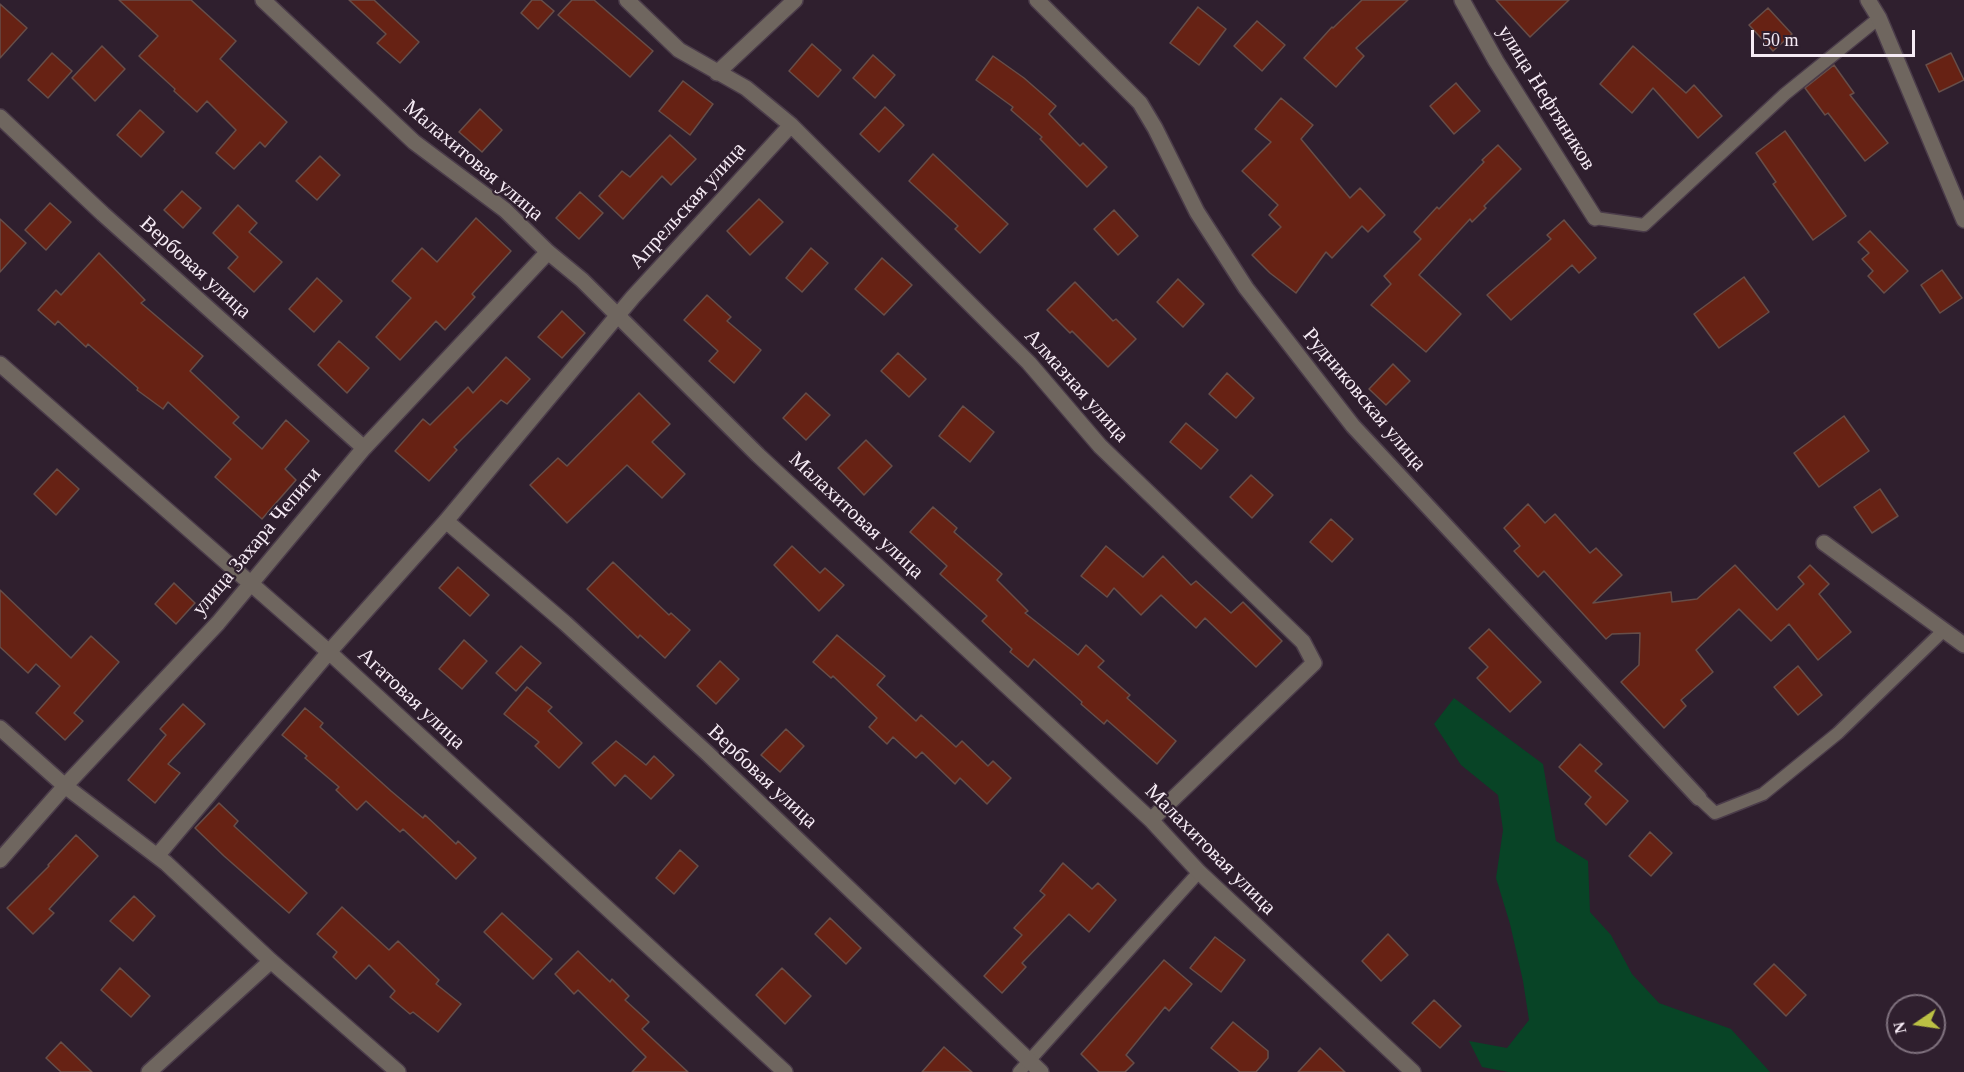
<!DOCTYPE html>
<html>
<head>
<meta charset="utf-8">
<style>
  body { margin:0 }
  #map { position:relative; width:1964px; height:1072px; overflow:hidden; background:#2f1f2e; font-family:"Times New Roman",serif }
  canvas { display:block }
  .north { position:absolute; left:1886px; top:994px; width:60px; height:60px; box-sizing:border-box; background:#2f1f2e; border:2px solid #7f717e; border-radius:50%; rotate:257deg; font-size:16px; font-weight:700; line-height:24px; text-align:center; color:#f6ebf5 }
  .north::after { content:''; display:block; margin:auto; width:21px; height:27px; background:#bbc044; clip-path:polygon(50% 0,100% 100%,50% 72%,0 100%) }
  .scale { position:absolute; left:1751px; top:30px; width:164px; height:27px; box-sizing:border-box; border:3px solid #f6ebf5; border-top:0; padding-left:8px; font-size:18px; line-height:21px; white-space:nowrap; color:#f6ebf5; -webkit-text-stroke:4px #2f1f2e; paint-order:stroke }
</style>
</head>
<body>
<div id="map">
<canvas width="1964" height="1072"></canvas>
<div class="north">N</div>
<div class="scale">50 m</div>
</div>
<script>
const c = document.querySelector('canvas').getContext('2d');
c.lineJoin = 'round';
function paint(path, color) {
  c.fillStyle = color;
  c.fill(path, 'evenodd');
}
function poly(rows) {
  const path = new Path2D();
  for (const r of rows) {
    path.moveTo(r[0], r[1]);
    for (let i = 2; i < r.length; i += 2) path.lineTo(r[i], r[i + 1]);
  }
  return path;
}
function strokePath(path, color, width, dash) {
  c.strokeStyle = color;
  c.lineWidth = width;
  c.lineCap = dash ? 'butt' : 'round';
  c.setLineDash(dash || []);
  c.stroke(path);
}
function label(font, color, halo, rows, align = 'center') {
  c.font = font + ' "Times New Roman",serif';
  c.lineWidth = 4.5;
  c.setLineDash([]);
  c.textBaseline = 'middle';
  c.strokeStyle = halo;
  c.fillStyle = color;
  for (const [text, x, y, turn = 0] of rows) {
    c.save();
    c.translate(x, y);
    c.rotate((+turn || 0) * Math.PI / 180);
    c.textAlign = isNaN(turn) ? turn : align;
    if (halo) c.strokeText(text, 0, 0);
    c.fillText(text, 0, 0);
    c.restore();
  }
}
const green = poly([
  [1454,698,1543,764,1556,841,1588,861,1590,912,1611,935,1632,974,1659,1003,1731,1029,1770,1072,1508,1072,1482,1067,1469,1041,1507,1048,1529,1020,1523,981,1510,924,1496,878,1503,830,1498,795,1461,765,1434,724]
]);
const building = poly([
  [119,0,191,0,236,41,220,59,287,122,265,147,260,142,234,169,216,153,236,130,207,101,197,112,174,91,175,89,139,56,158,36,119,0],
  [349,0,374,0,419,42,400,63,377,43,386,34,349,0],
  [532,0,541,0,554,11,538,29,521,13,532,0],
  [572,0,594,0,653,51,630,77,558,15,572,0],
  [1362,0,1408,0,1356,48,1364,56,1336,87,1304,58,1332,27,1333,28,1362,0],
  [1496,0,1569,0,1530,37,1496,0],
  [0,4,27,28,0,58,0,4],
  [1198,7,1226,29,1199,65,1170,43,1198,7],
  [1768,8,1792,34,1773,51,1749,25,1768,8],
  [1257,21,1285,45,1262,71,1234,46,1257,21],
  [812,44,841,70,818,97,789,71,812,44],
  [102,46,125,69,95,101,72,78,102,46],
  [1633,46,1686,93,1694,85,1722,116,1698,138,1653,88,1632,113,1600,84,1633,46],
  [52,53,72,71,48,98,28,80,52,53],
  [1951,53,1964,80,1939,92,1926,65,1951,53],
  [873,55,895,75,875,98,853,78,873,55],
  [993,56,1024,78,1056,106,1049,114,1080,146,1083,143,1107,167,1087,187,1040,139,1042,137,1011,110,1013,107,976,80,993,56],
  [1834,65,1854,93,1850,95,1888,143,1865,161,1828,113,1825,115,1805,88,1834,65],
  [683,81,713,104,690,135,659,111,683,81],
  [1456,83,1480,111,1454,134,1430,106,1456,83],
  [1281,98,1313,125,1301,139,1350,198,1360,188,1385,215,1368,232,1362,226,1332,258,1326,252,1296,293,1270,273,1252,255,1281,227,1269,215,1278,205,1242,171,1271,142,1255,129,1281,98],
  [885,107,904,125,879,152,860,134,885,107],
  [480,109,502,130,482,152,459,132,480,109],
  [140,110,164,132,141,157,117,135,140,110],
  [1785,131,1846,216,1813,240,1773,184,1776,182,1756,153,1785,131],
  [670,135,696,159,671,185,662,176,623,219,599,196,622,171,630,177,670,135],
  [1498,145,1521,169,1484,206,1486,208,1472,222,1470,219,1419,275,1461,314,1426,352,1371,305,1391,284,1384,276,1421,239,1414,232,1437,207,1439,209,1484,162,1482,160,1498,145],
  [933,154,1008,224,980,253,955,229,958,226,909,181,933,154],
  [320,156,340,175,317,200,296,181,320,156],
  [182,191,201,208,183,228,164,210,182,191],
  [580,192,603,213,579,239,556,218,580,192],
  [759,199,783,222,750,255,727,231,759,199],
  [50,203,71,222,46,250,25,230,50,203],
  [238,205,257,223,249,232,282,262,254,292,228,268,238,257,213,233,238,205],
  [1114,210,1138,236,1118,255,1094,229,1114,210],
  [476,218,511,251,472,294,475,297,445,330,436,321,400,360,376,337,411,298,392,281,422,248,437,262,476,218],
  [0,219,26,243,0,272,0,219],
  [1564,220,1596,258,1579,273,1572,265,1511,320,1487,295,1551,239,1547,235,1564,220],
  [1870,231,1908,271,1884,293,1868,276,1873,271,1862,259,1869,253,1858,242,1870,231],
  [811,248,828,263,802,292,786,278,811,248],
  [99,253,145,300,141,303,203,356,190,371,239,417,233,423,262,449,286,420,309,441,285,469,296,480,262,519,215,477,231,459,168,402,163,409,137,390,138,388,88,344,86,347,58,321,55,325,38,310,56,290,61,295,99,253],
  [882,258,912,285,884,315,855,289,882,258],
  [1942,270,1962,298,1940,313,1921,285,1942,270],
  [1744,277,1769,312,1719,348,1694,314,1744,277],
  [317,278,342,301,314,332,289,309,317,278],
  [1178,279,1204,304,1183,327,1157,302,1178,279],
  [1075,282,1113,321,1116,319,1136,339,1108,367,1072,331,1070,333,1047,310,1075,282],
  [707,295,731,317,727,321,761,350,734,383,709,361,718,351,684,320,707,295],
  [562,311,585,333,562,358,538,337,562,311],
  [339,341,369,368,347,393,318,365,339,341],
  [898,353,926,379,909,397,881,371,898,353],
  [506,357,530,379,507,404,501,400,454,447,457,450,429,481,395,451,423,419,430,425,468,387,473,393,506,357],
  [1393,364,1410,381,1386,405,1369,389,1393,364],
  [1227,373,1254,398,1236,418,1209,394,1227,373],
  [639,393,670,424,652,442,685,474,662,498,627,465,567,523,530,485,558,458,567,466,639,393],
  [806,393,830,415,806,440,783,418,806,393],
  [963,406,994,432,970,462,939,436,963,406],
  [1844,416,1869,451,1819,487,1794,453,1844,416],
  [1186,423,1218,450,1201,469,1170,442,1186,423],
  [866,440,892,466,864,495,838,468,866,440],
  [57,469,79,489,56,515,34,494,57,469],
  [1251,475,1273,495,1252,518,1230,497,1251,475],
  [1880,489,1898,516,1872,533,1854,507,1880,489],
  [1528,504,1545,523,1555,514,1590,553,1596,548,1622,575,1593,603,1671,592,1672,602,1697,599,1735,565,1777,610,1804,584,1798,577,1810,565,1829,584,1819,594,1851,632,1818,660,1789,624,1771,641,1739,609,1696,650,1713,672,1681,700,1686,706,1664,728,1621,682,1639,665,1640,633,1612,634,1606,639,1544,571,1538,577,1514,551,1520,546,1504,528,1528,504],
  [933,507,957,528,954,532,1002,574,997,580,1028,611,1025,613,1078,655,1086,645,1104,661,1098,667,1130,695,1127,698,1176,741,1157,764,1107,720,1104,724,1081,704,1082,702,1034,659,1028,667,1010,652,1012,649,982,621,987,616,940,574,947,566,910,532,933,507],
  [1331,519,1353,539,1332,562,1310,542,1331,519],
  [792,546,820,573,825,568,844,585,819,611,774,565,792,546],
  [1106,546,1143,577,1163,556,1191,585,1196,581,1231,613,1243,602,1282,641,1256,667,1205,618,1196,628,1161,595,1141,615,1114,588,1107,597,1081,576,1106,546],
  [613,562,669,615,671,613,690,630,665,658,640,635,638,638,587,589,613,562],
  [458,567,489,595,470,616,439,588,458,567],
  [174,583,195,603,176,624,155,604,174,583],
  [0,590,71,658,91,636,119,662,74,713,83,721,65,740,36,713,60,686,36,664,28,673,0,647,0,590],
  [1489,629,1541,682,1510,712,1477,678,1488,667,1469,648,1489,629],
  [837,635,885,676,877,685,916,721,921,715,956,747,962,741,988,766,993,761,1011,778,987,804,960,778,955,784,922,752,916,758,893,737,887,744,869,727,877,718,833,676,831,678,813,662,837,635],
  [464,640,487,661,462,689,439,669,464,640],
  [521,646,541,663,516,691,496,673,521,646],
  [720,661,739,679,716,704,697,686,720,661],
  [1798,666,1822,695,1798,715,1774,687,1798,666],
  [527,687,552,707,548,711,582,743,559,768,535,746,539,742,504,714,527,687],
  [183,704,205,724,168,764,180,773,155,803,128,780,166,735,160,729,183,704],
  [305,708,323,723,320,727,391,791,423,818,425,815,456,844,458,841,476,858,456,879,403,829,400,832,366,801,357,810,336,790,339,787,305,758,307,756,282,735,305,708],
  [786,729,804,746,780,772,761,755,786,729],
  [616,741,646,765,654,756,674,775,651,799,625,775,615,786,592,763,616,741],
  [1580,744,1602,764,1595,771,1628,801,1606,825,1585,804,1591,797,1559,767,1580,744],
  [219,803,238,821,234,826,307,893,289,913,224,856,195,828,219,803],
  [1650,832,1672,853,1651,876,1629,856,1650,832],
  [76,835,98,856,49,909,54,913,33,934,7,908,49,866,48,865,76,835],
  [680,850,698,866,674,894,656,878,680,850],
  [1063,863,1092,889,1098,883,1116,900,1089,932,1069,914,1022,963,1026,967,1002,993,984,976,1022,935,1014,928,1045,895,1040,891,1063,863],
  [134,896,155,916,133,941,110,921,134,896],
  [342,907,389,950,398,941,439,980,436,984,461,1004,438,1032,413,1012,410,1014,390,997,395,991,369,965,356,979,333,957,337,952,317,934,342,907],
  [502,913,552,959,533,979,484,932,502,913],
  [830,918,861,948,846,964,815,934,830,918],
  [1388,934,1408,955,1381,981,1362,961,1388,934],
  [1215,937,1245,960,1221,992,1190,968,1215,937],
  [578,951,610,982,612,979,629,996,625,1000,649,1022,642,1029,688,1072,632,1072,646,1057,578,990,574,994,555,974,578,951],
  [1164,960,1192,984,1169,1011,1165,1007,1126,1055,1134,1063,1125,1072,1099,1072,1081,1054,1164,960],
  [1774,964,1806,995,1786,1016,1754,984,1774,964],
  [120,968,150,996,131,1017,101,990,120,968],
  [782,968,811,996,785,1024,756,995,782,968],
  [1434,1000,1461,1026,1440,1048,1412,1023,1434,1000],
  [1233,1022,1268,1051,1268,1058,1256,1072,1240,1072,1211,1048,1233,1022],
  [61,1042,92,1072,61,1072,46,1058,61,1042],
  [944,1047,972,1072,922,1072,944,1047],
  [1320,1048,1345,1072,1298,1072,1320,1048]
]);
const lane = poly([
  [1595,218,1644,225,1785,94,1879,18],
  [1699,798,1715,813,1763,794,1838,733,1944,630],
  [1019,1072,1199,872]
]);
const street = poly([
  [263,0,414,142,505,210,548,252,582,280,758,455,1151,820,1199,872,1413,1072],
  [627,0,679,50,746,88,791,125,1029,363,1100,446,1303,642,1314,663,1151,820],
  [1037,0,1140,103,1155,128,1197,212,1246,288,1353,426,1699,798],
  [1462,0,1496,61,1595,218],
  [1868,0,1879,18,1964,220],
  [717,73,795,0],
  [0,117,103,214,364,448],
  [0,364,329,652,785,1072],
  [446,521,565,623,707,753,1041,1072],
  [1824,543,1964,645],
  [0,728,65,786,166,863,271,961,398,1072],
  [157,856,329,652,446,521,633,297,791,125],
  [0,860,65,786,218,623,364,448,548,252],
  [149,1072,271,961]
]);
const streetNames = [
  ["улица Нефтяников",1546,98,58],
  ["Малахитовая улица",473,161,40],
  ["Апрельская улица",688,206,-48],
  ["Вербовая улица",195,268,42],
  ["Алмазная улица",1076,386,48],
  ["Рудниковская улица",1364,400,50],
  ["Малахитовая улица",856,516,43],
  ["улица Захара Чепиги",257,542,-50],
  ["Агатовая улица",411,699,43],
  ["Вербовая улица",762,777,43],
  ["Малахитовая улица",1210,850,45]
];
paint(green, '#084426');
paint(building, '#672214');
strokePath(building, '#674e49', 1.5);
strokePath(lane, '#4b3c4a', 15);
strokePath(street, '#4b3c4a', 18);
strokePath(lane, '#6f665f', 12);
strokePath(street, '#6f665f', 15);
label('21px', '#f6ebf5', '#2f1f2e', streetNames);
</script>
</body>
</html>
